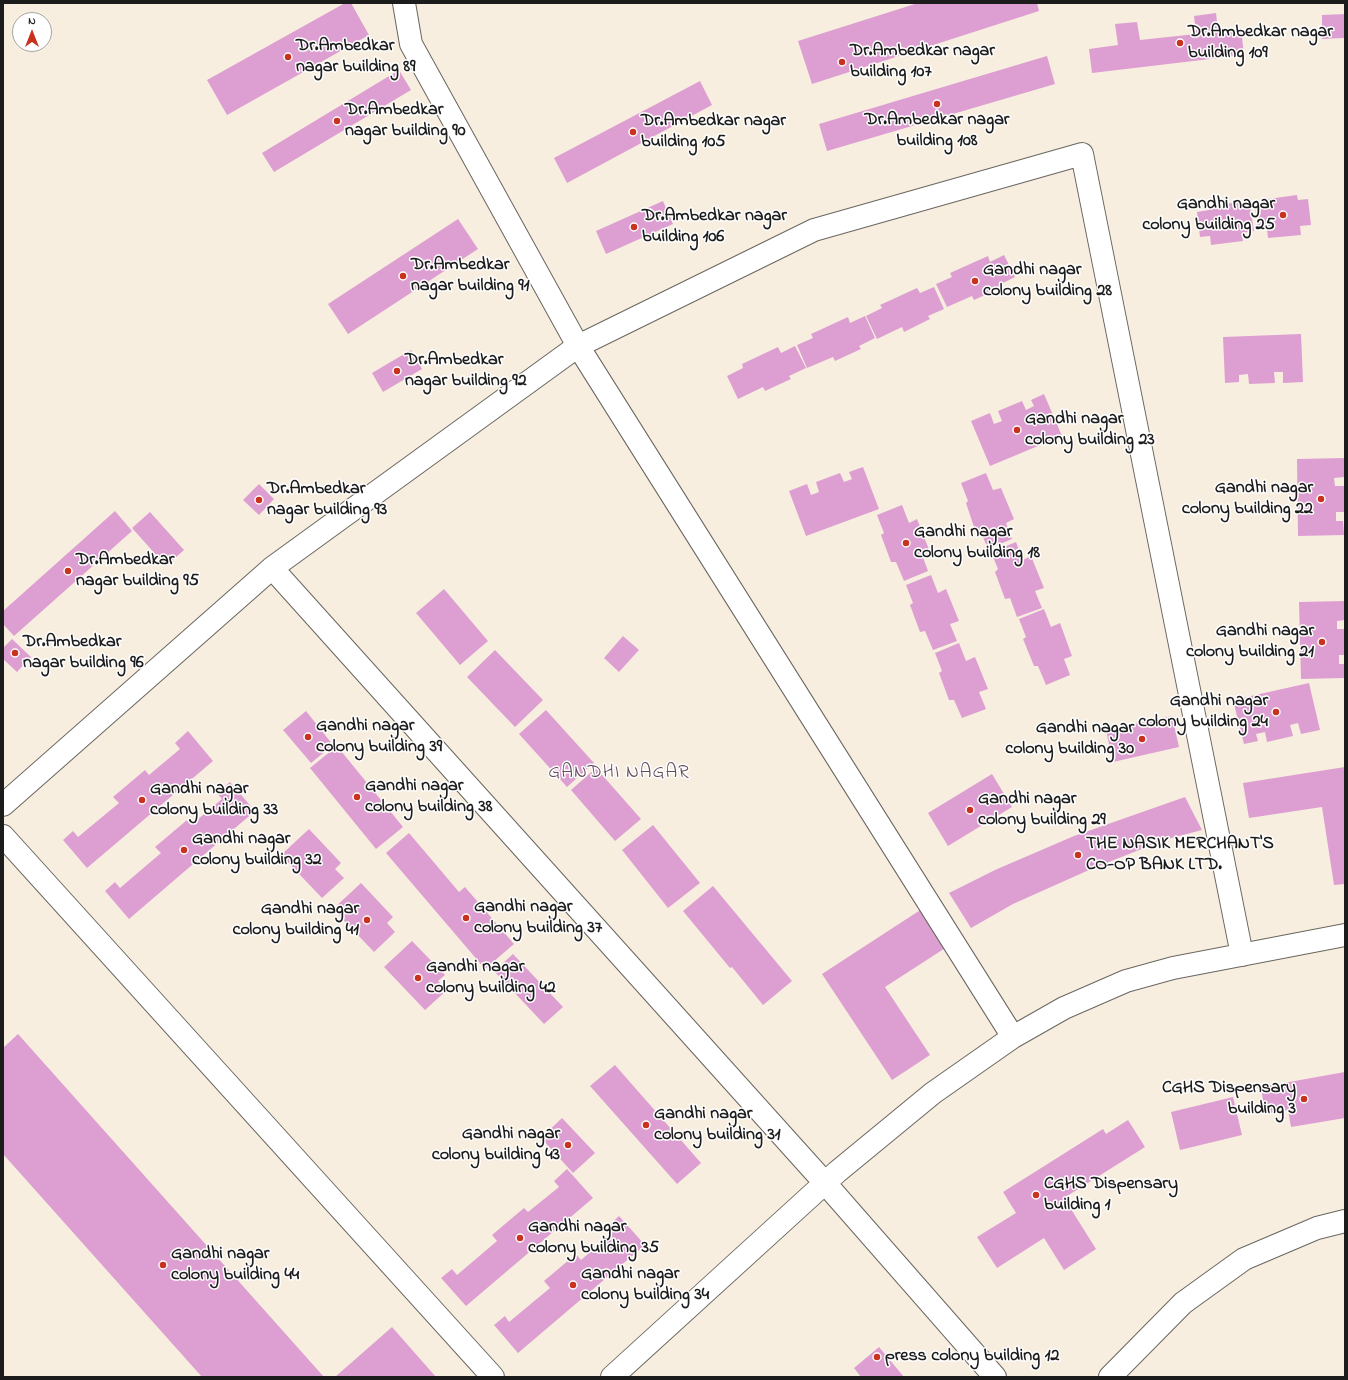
<!DOCTYPE html>
<html>
<head>
<meta charset="utf-8">
<style>
  body { margin:0 }
  #map { position:relative; width:1348px; height:1380px; overflow:hidden; background:#f8eedf; font-family:"Indie Flower",sans-serif }
  canvas { display:block }
  .frame { position:absolute; inset:0; border:4px solid #1c1c1c; pointer-events:none }
  .north { position:absolute; left:12px; top:12px; width:40px; height:40px; box-sizing:border-box; background:#fff; border:1px solid #a4a4a4; border-radius:50%; rotate:0deg; font-size:11px; font-weight:700; line-height:16px; text-align:center; color:#1c1c1c }
  .north::after { content:''; display:block; margin:auto; width:14px; height:18px; background:#c8321e; clip-path:polygon(50% 0,100% 100%,50% 72%,0 100%) }
</style>
</head>
<body>
<div id="map">
<canvas width="1348" height="1380"></canvas>
<div class="frame"></div>
<div class="north">N</div>
</div>
<script>
const c = document.querySelector('canvas').getContext('2d');
c.lineJoin = 'round';
function paint(path, color) {
  c.fillStyle = color;
  c.fill(path, 'evenodd');
}
function poly(rows) {
  const path = new Path2D();
  for (const r of rows) {
    path.moveTo(r[0], r[1]);
    for (let i = 2; i < r.length; i += 2) path.lineTo(r[i], r[i + 1]);
  }
  return path;
}
function strokePath(path, color, width, dash) {
  c.strokeStyle = color;
  c.lineWidth = width;
  c.lineCap = dash ? 'butt' : 'round';
  c.setLineDash(dash || []);
  c.stroke(path);
}
function label(font, color, halo, rows, align = 'center') {
  c.font = font + ' "Indie Flower",sans-serif';
  c.lineWidth = 3;
  c.setLineDash([]);
  c.textBaseline = 'middle';
  c.strokeStyle = halo;
  c.fillStyle = color;
  for (const [text, x, y, turn = 0] of rows) {
    c.save();
    c.translate(x, y);
    c.rotate((+turn || 0) * Math.PI / 180);
    c.textAlign = isNaN(turn) ? turn : align;
    if (halo) c.strokeText(text, 0, 0);
    c.fillText(text, 0, 0);
    c.restore();
  }
}
const building = poly([
  [345,3,351,3,369,35,227,115,207,80],
  [918,3,1037,3,1039,11,812,84,798,41],
  [1216,13,1218,31,1241,28,1244,55,1092,73,1089,49,1118,45,1115,24,1137,22,1140,40,1196,34,1194,16],
  [1345,14,1345,38,1322,39,1322,15],
  [1047,56,1055,84,827,151,819,124],
  [399,70,411,90,274,172,262,153],
  [700,81,712,105,567,183,554,158],
  [1297,195,1298,200,1308,199,1311,225,1300,226,1301,235,1268,238,1267,229,1258,230,1255,205,1267,204,1268,199],
  [663,201,673,224,606,254,596,231],
  [1240,202,1241,207,1250,206,1254,231,1242,233,1243,241,1211,245,1210,236,1200,237,1197,212,1209,210,1210,206],
  [458,219,478,249,348,334,328,304],
  [1004,255,1015,277,999,285,1000,288,974,300,972,296,947,307,936,284,952,277,950,273,988,256,990,262],
  [934,287,944,309,928,316,930,319,904,332,902,327,877,339,866,316,882,308,880,305,917,288,920,293],
  [865,316,875,338,859,346,861,349,835,361,833,357,807,368,797,345,813,338,811,334,848,317,850,323],
  [1301,334,1303,382,1283,383,1283,372,1274,372,1275,383,1249,384,1248,374,1239,375,1239,382,1225,383,1223,337],
  [795,346,806,368,789,376,791,379,765,391,763,387,738,399,727,376,743,368,742,364,778,347,781,353],
  [411,350,422,369,383,392,372,373],
  [1044,394,1062,436,990,466,971,421,990,413,994,424,1002,421,998,411,1022,401,1026,410,1034,406,1031,400],
  [1345,458,1345,477,1334,478,1335,486,1345,486,1345,512,1336,512,1336,521,1343,521,1344,535,1298,536,1297,459],
  [863,467,879,509,806,536,789,491,807,484,811,495,819,492,816,482,840,473,844,482,852,479,849,472],
  [986,473,993,490,1001,488,1014,519,1006,523,1012,539,988,549,980,530,975,530,966,503,968,501,961,483],
  [259,484,274,499,259,515,243,500],
  [902,505,909,523,917,519,930,552,922,555,928,571,904,581,896,562,891,562,881,535,884,533,877,515],
  [115,511,132,531,14,636,3,624,3,611],
  [150,512,184,550,166,566,132,528],
  [1016,542,1023,560,1031,556,1044,588,1035,591,1042,608,1017,617,1010,598,1005,599,995,572,998,569,991,552],
  [931,575,938,593,946,589,959,621,950,624,957,641,933,650,925,631,920,632,910,605,913,603,906,585],
  [444,589,488,641,460,665,416,613],
  [1345,601,1345,620,1337,621,1337,629,1345,629,1345,655,1339,655,1339,664,1345,664,1345,678,1301,679,1299,602],
  [1044,609,1051,627,1060,623,1072,656,1064,659,1070,675,1046,685,1038,666,1034,666,1023,639,1026,637,1019,619],
  [623,636,639,650,619,672,604,658],
  [12,639,31,657,17,672,3,659,3,648],
  [959,643,966,661,975,657,988,689,979,692,986,709,962,718,954,700,949,700,939,673,942,671,935,653],
  [495,650,543,700,515,727,467,677],
  [1309,683,1320,730,1301,734,1298,723,1290,725,1293,736,1267,742,1265,732,1256,734,1258,741,1244,744,1233,700],
  [546,710,594,763,567,787,519,734],
  [306,711,333,745,311,763,283,730],
  [1172,716,1179,747,1113,762,1106,730],
  [188,731,213,761,87,868,63,840,73,831,78,837,119,803,113,797,145,770,149,775,180,749,175,743],
  [337,746,403,827,376,849,310,768],
  [1345,767,1345,884,1334,885,1322,807,1249,818,1243,783],
  [596,768,641,819,615,841,571,790],
  [992,774,1012,807,948,846,928,813],
  [230,782,255,811,129,919,105,891,115,882,120,888,161,853,155,847,187,820,191,825,222,799,217,793],
  [1185,797,1202,830,1164,840,1089,870,1013,904,971,928,949,893,995,870,1074,836],
  [653,825,700,883,668,908,622,850],
  [309,829,341,863,335,869,344,878,322,898,281,855],
  [409,833,459,892,465,887,514,944,485,969,386,853],
  [361,883,393,917,387,923,395,932,374,952,333,909],
  [713,886,792,981,763,1005,732,967,730,968,683,911],
  [928,905,953,943,885,987,930,1055,892,1080,822,974],
  [412,941,445,975,438,981,447,990,425,1010,384,967],
  [513,954,563,1007,544,1024,494,971],
  [18,1034,324,1377,202,1377,3,1154,3,1048],
  [615,1065,701,1163,677,1184,590,1086],
  [1345,1072,1345,1118,1291,1127,1288,1110,1265,1114,1261,1087],
  [1233,1097,1242,1135,1180,1150,1171,1112],
  [562,1118,595,1153,573,1173,541,1138],
  [1128,1120,1145,1147,1064,1198,1096,1249,1064,1270,1044,1238,997,1268,977,1237,1016,1213,1003,1192,1103,1129,1106,1134],
  [567,1169,593,1198,466,1306,441,1278,452,1269,457,1275,497,1241,492,1235,524,1208,528,1212,559,1187,554,1181],
  [619,1216,645,1245,518,1353,494,1325,505,1316,509,1322,550,1288,544,1281,576,1254,581,1260,611,1234,606,1228],
  [392,1327,436,1377,335,1377],
  [879,1347,904,1377,861,1377,854,1368]
]);
const minor = poly([
  [404,3,411,44,578,346,814,230,1082,154,1242,955],
  [3,805,272,568],
  [3,836,493,1377],
  [612,1377,837,1172,933,1093,1013,1037,1064,1008,1126,981,1173,968,1345,935],
  [995,1377,825,1183,272,568,578,346,1013,1037],
  [1110,1377,1183,1303,1244,1259,1317,1228,1345,1221]
]);
const markers = [
  [1180,43,4,"#c8321e"],
  [288,57,4,"#c8321e"],
  [842,62,4,"#c8321e"],
  [937,104,4,"#c8321e"],
  [337,121,4,"#c8321e"],
  [633,132,4,"#c8321e"],
  [1283,215,4,"#c8321e"],
  [634,227,4,"#c8321e"],
  [403,276,4,"#c8321e"],
  [975,281,4,"#c8321e"],
  [397,371,4,"#c8321e"],
  [1017,430,4,"#c8321e"],
  [1321,499,4,"#c8321e"],
  [259,500,4,"#c8321e"],
  [906,543,4,"#c8321e"],
  [68,571,4,"#c8321e"],
  [1322,642,4,"#c8321e"],
  [15,653,4,"#c8321e"],
  [1276,712,4,"#c8321e"],
  [308,737,4,"#c8321e"],
  [1142,739,4,"#c8321e"],
  [357,797,4,"#c8321e"],
  [142,800,4,"#c8321e"],
  [970,810,4,"#c8321e"],
  [184,850,4,"#c8321e"],
  [1078,855,4,"#c8321e"],
  [466,918,4,"#c8321e"],
  [367,920,4,"#c8321e"],
  [418,978,4,"#c8321e"],
  [1304,1099,4,"#c8321e"],
  [646,1125,4,"#c8321e"],
  [568,1145,4,"#c8321e"],
  [1036,1195,4,"#c8321e"],
  [520,1238,4,"#c8321e"],
  [163,1265,4,"#c8321e"],
  [573,1285,4,"#c8321e"],
  [877,1357,4,"#c8321e"]
];
const poiNames = [
  ["Dr.Ambedkar nagar",1188,33],
  ["building 109",1188,54],
  ["Dr.Ambedkar",296,47],
  ["nagar building 89",296,68],
  ["Dr.Ambedkar nagar",850,52],
  ["building 107",850,73],
  ["Dr.Ambedkar",345,111],
  ["nagar building 90",345,132],
  ["Dr.Ambedkar nagar",937,121,"center"],
  ["building 108",937,142,"center"],
  ["Dr.Ambedkar nagar",641,122],
  ["building 105",641,143],
  ["Gandhi nagar",1275,205,"right"],
  ["colony building 25",1275,226,"right"],
  ["Dr.Ambedkar nagar",642,217],
  ["building 106",642,238],
  ["Dr.Ambedkar",411,266],
  ["nagar building 91",411,287],
  ["Gandhi nagar",983,271],
  ["colony building 28",983,292],
  ["Dr.Ambedkar",405,361],
  ["nagar building 92",405,382],
  ["Gandhi nagar",1025,420],
  ["colony building 23",1025,441],
  ["Gandhi nagar",1313,489,"right"],
  ["colony building 22",1313,510,"right"],
  ["Dr.Ambedkar",267,490],
  ["nagar building 93",267,511],
  ["Gandhi nagar",914,533],
  ["colony building 18",914,554],
  ["Dr.Ambedkar",76,561],
  ["nagar building 95",76,582],
  ["Gandhi nagar",1314,632,"right"],
  ["colony building 21",1314,653,"right"],
  ["Dr.Ambedkar",23,643],
  ["nagar building 96",23,664],
  ["Gandhi nagar",1268,702,"right"],
  ["colony building 24",1268,723,"right"],
  ["Gandhi nagar",316,727],
  ["colony building 39",316,748],
  ["Gandhi nagar",1134,729,"right"],
  ["colony building 30",1134,750,"right"],
  ["Gandhi nagar",365,787],
  ["colony building 38",365,808],
  ["Gandhi nagar",150,790],
  ["colony building 33",150,811],
  ["Gandhi nagar",978,800],
  ["colony building 29",978,821],
  ["Gandhi nagar",192,840],
  ["colony building 32",192,861],
  ["THE NASIK MERCHANT'S",1086,845],
  ["CO-OP BANK LTD.",1086,866],
  ["Gandhi nagar",474,908],
  ["colony building 37",474,929],
  ["Gandhi nagar",359,910,"right"],
  ["colony building 41",359,931,"right"],
  ["Gandhi nagar",426,968],
  ["colony building 42",426,989],
  ["CGHS Dispensary",1296,1089,"right"],
  ["building 3",1296,1110,"right"],
  ["Gandhi nagar",654,1115],
  ["colony building 31",654,1136],
  ["Gandhi nagar",560,1135,"right"],
  ["colony building 43",560,1156,"right"],
  ["CGHS Dispensary",1044,1185],
  ["building 1",1044,1206],
  ["Gandhi nagar",528,1228],
  ["colony building 35",528,1249],
  ["Gandhi nagar",171,1255],
  ["colony building 44",171,1276],
  ["Gandhi nagar",581,1275],
  ["colony building 34",581,1296],
  ["press colony building 12",885,1357]
];
const neighbourhoodNames = [
  ["GANDHI NAGAR",619,774]
];
paint(building, '#dd9fd2');
strokePath(minor, '#696660', 24);
strokePath(minor, '#fff', 22);
for (const [x, y, r, color] of markers) {
  const dot = new Path2D();
  dot.arc(x, y, r, 0, 2 * Math.PI);
  c.fillStyle = color;
  c.fill(dot);
  strokePath(dot, '#fff', 1.5);
}
label('bold 18px', '#1c1c1c', '#fff', poiNames, 'left');
c.letterSpacing = '1px';
label('19px', '#604a5c', '#fff', neighbourhoodNames);
c.letterSpacing = '0px';
</script>
</body>
</html>
